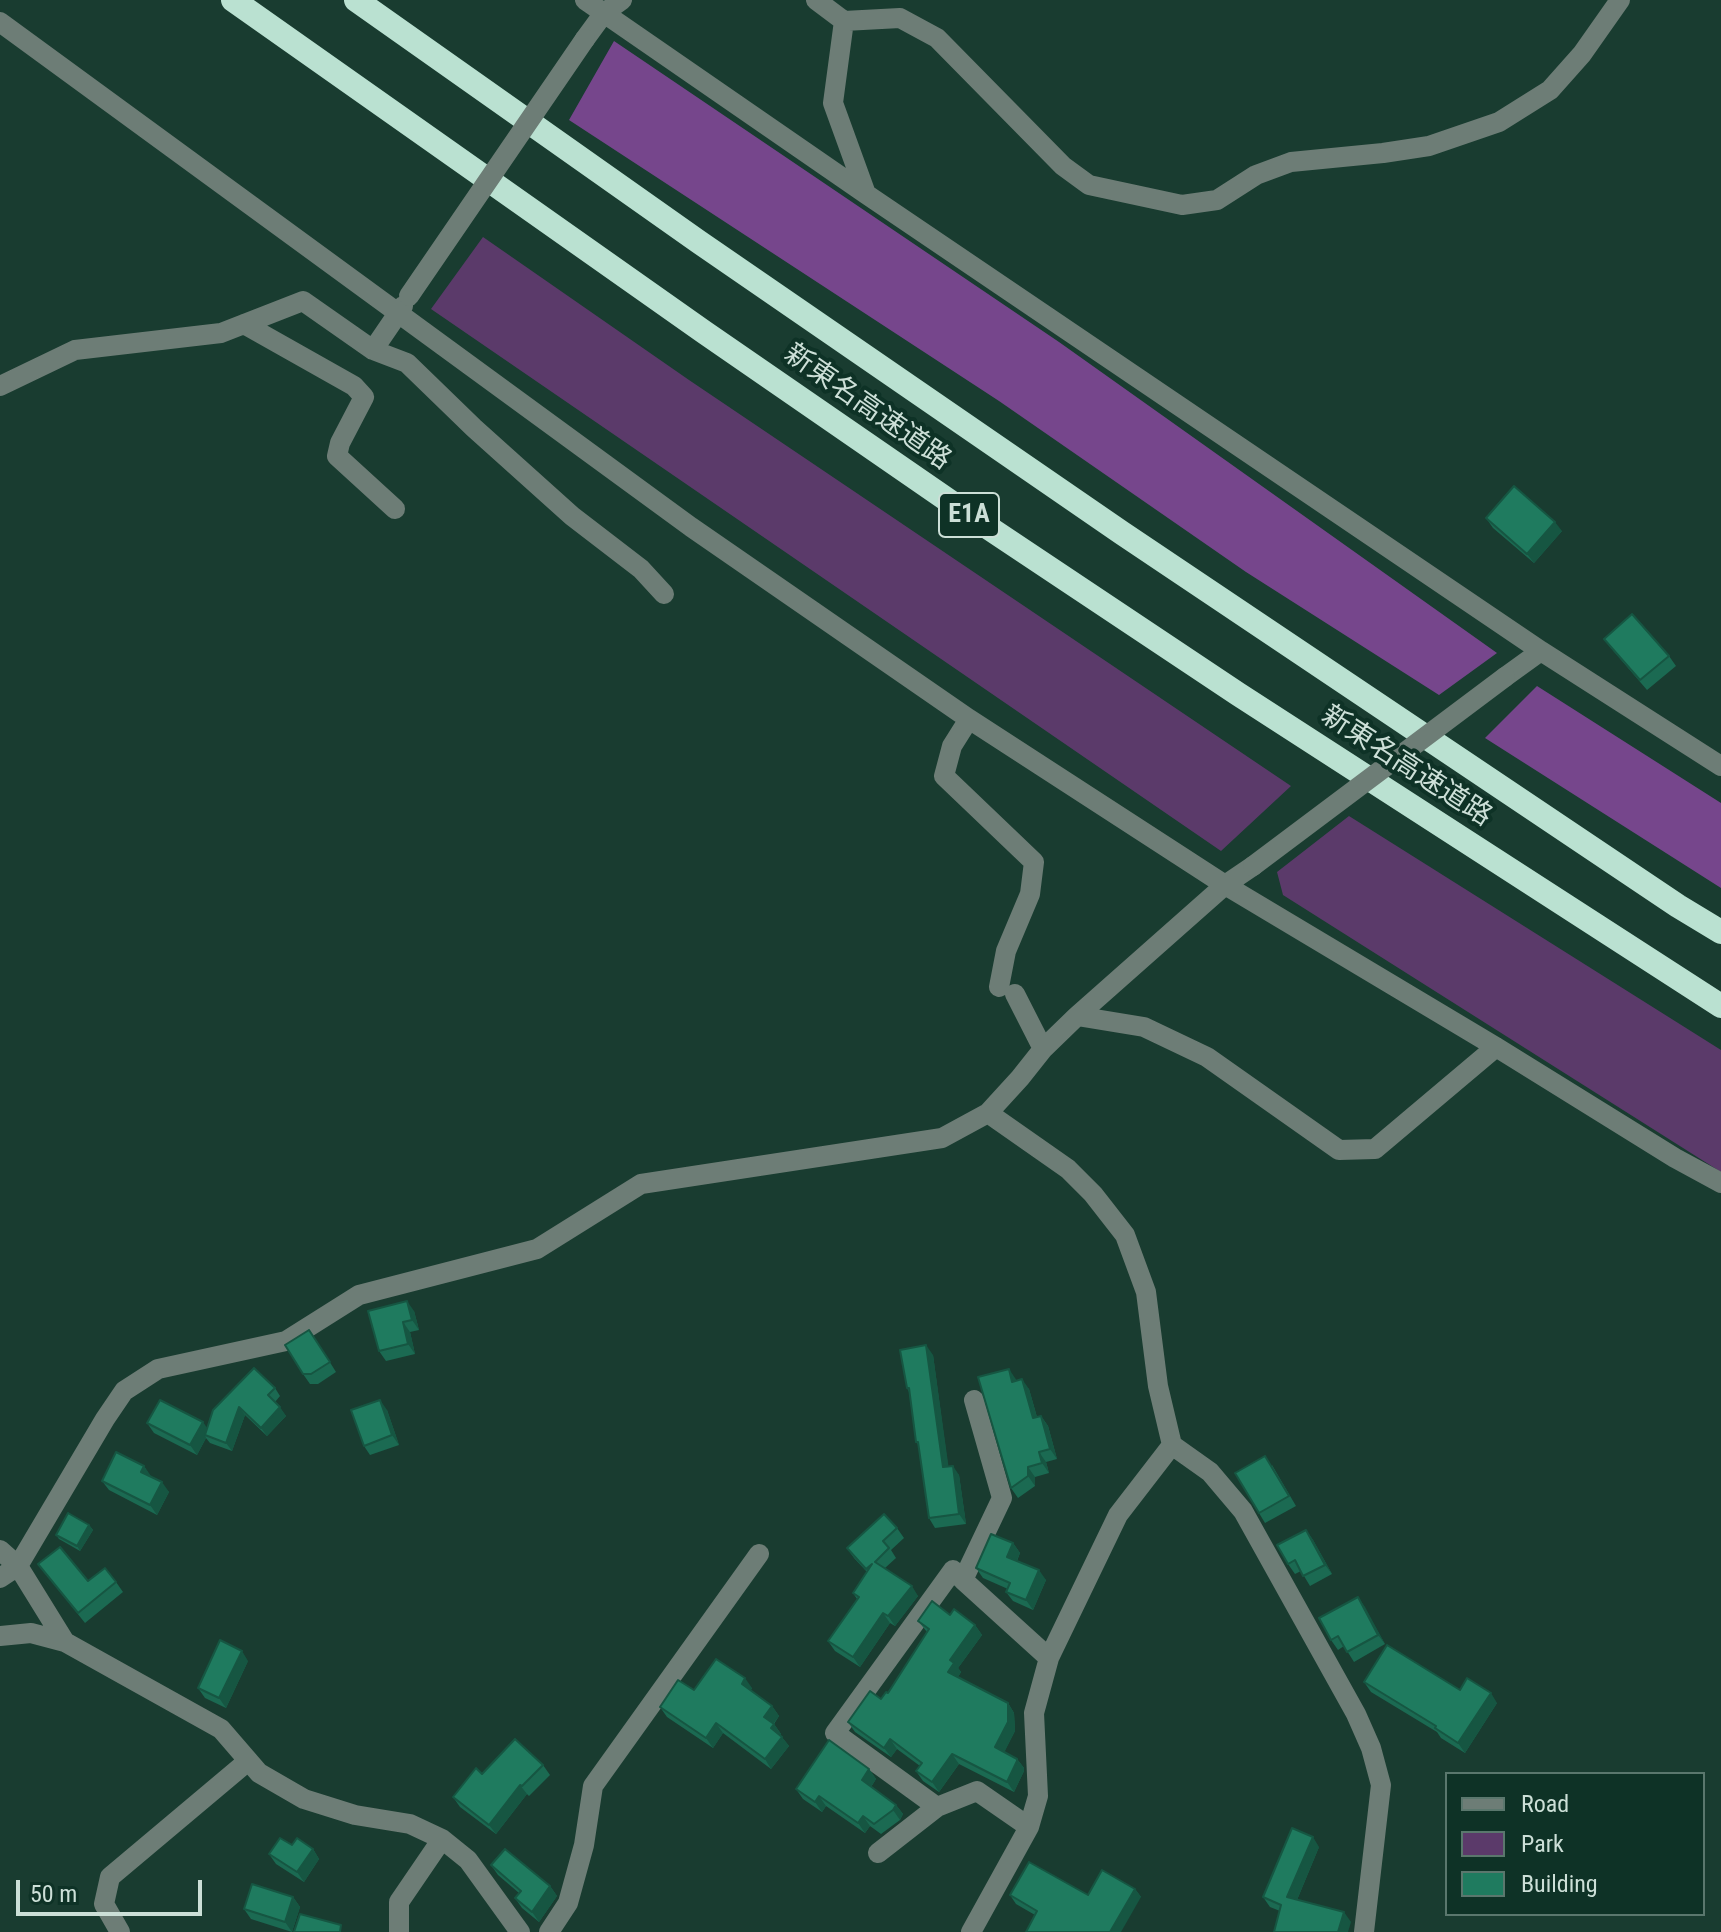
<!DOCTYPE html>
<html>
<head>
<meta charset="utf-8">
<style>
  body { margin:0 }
  #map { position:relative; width:1721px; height:1932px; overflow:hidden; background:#193c30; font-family:"Roboto Condensed",sans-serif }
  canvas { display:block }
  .legend { position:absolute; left:1445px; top:1772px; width:260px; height:144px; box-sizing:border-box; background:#0e3226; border:2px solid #5a776d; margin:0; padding:10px 14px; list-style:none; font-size:24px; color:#ccdfd7 }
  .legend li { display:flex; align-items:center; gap:16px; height:40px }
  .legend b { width:40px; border:2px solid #5a776d }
  .scale { position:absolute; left:16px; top:1880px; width:186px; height:36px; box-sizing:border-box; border:4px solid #ccdfd7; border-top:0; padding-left:10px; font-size:24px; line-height:28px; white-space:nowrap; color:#ccdfd7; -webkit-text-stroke:6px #0e3226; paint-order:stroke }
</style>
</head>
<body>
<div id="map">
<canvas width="1721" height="1932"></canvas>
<ul class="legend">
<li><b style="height:10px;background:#6d7d76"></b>Road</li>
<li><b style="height:22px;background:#5b3a6a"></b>Park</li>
<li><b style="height:22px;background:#1f7b5f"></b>Building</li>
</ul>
<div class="scale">50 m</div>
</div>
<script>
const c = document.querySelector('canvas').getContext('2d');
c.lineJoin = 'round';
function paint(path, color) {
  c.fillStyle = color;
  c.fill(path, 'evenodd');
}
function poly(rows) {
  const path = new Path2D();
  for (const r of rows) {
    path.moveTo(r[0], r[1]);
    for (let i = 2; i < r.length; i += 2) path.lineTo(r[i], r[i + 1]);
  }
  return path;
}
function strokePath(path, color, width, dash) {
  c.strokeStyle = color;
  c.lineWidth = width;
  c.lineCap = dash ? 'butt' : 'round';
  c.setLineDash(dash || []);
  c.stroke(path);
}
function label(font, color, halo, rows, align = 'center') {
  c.font = font + ' "Roboto Condensed","Noto Sans JP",sans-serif';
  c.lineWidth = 8;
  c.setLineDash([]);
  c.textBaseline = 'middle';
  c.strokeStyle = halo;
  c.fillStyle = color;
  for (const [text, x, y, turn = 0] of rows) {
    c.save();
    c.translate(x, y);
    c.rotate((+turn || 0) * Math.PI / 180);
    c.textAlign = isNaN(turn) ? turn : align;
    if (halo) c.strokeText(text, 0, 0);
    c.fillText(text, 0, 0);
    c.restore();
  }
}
const green = poly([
  [483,237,689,380,1291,786,1221,851,431,309],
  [1349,816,1721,1050,1721,1172,1283,895,1277,872]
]);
const forest = poly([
  [614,41,1059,342,1497,653,1439,695,1246,572,999,401,569,120],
  [1537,686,1721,803,1721,888,1485,738]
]);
const minor = poly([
  [585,0,866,194,1541,651,1721,766],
  [816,0,844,21,900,18,937,38,1063,166,1089,185,1182,205,1217,200,1256,175,1291,162,1383,153,1429,146,1499,122,1550,90,1582,54,1620,0],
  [844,21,833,103,866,194],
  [0,22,691,527,969,719,1225,885,1496,1047,1675,1158,1721,1183],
  [585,39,604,13,622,0],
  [244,324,354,386,364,397,340,443,337,456,395,509],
  [373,350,403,306],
  [0,386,75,350,221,333,303,301,373,350,407,363,474,428,572,516,641,569,664,594],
  [1505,677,1541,651],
  [969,719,952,746,944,776,1034,862,1030,894,1006,951,999,987],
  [1015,994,1043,1049],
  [1077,1016,1144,1027,1207,1057,1339,1150,1375,1149,1496,1047],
  [988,1113,1068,1169,1093,1194,1125,1235,1146,1292,1158,1386,1172,1445,1210,1472,1243,1511,1356,1714,1371,1748,1381,1785,1364,1932],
  [974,1400,1002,1498,963,1580,953,1570,835,1733,937,1807,977,1791,1029,1827],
  [0,1550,18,1566,65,1642],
  [0,1578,18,1566,105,1419,124,1391,158,1369,286,1341,359,1295,537,1249,641,1184,942,1138,988,1113,1020,1078,1043,1049,1077,1016,1225,885,1253,866],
  [963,1580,1049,1658],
  [0,1636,31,1633,65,1642,221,1729,259,1773,304,1799,355,1815,410,1824,442,1839,468,1860,520,1932],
  [878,1853,937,1807],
  [120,1932,104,1904,110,1877,248,1761],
  [399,1932,399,1902,442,1839],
  [549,1932,568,1903,584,1845,593,1786,759,1554],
  [971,1932,1029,1827,1038,1796,1034,1713,1049,1658,1118,1515,1172,1445]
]);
const highway = poly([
  [233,0,704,332,965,512,1238,694,1721,1006],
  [356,0,699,242,1122,533,1678,906,1721,932]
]);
const minorBridge = poly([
  [409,296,585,39],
  [1253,866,1505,677]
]);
const wall = poly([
  [1486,518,1562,531,1534,563,1493,528],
  [1604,639,1669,656,1676,666,1647,690,1611,648],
  [368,1311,414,1311,419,1330,410,1332,415,1354,386,1361,379,1351],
  [316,1340,336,1372,318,1384,310,1384,303,1374],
  [933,1355,948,1466,959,1475,966,1524,935,1528,929,1518,919,1446,916,1442,909,1392,907,1388],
  [1015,1378,1016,1381,1029,1389,1037,1417,1041,1416,1048,1426,1057,1459,1046,1462,1049,1473,1035,1477,1035,1486,1018,1498,1011,1488],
  [275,1388,280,1396,275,1402,286,1416,267,1436,245,1415,232,1451,210,1443,206,1438,197,1455,154,1433,147,1423,207,1428],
  [387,1410,399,1445,370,1455,364,1446],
  [1272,1465,1296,1506,1265,1523,1259,1513],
  [144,1466,150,1476,169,1492,157,1515,109,1490,102,1481],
  [89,1525,93,1530,80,1551,59,1539,56,1535],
  [897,1528,904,1538,891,1550,896,1558,885,1568,918,1596,895,1626,890,1623,860,1667,835,1651,828,1641,857,1599,853,1593,867,1572,854,1558,847,1548],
  [1306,1530,1313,1540,1332,1574,1310,1586,1301,1571,1295,1574,1288,1564],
  [1013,1543,1020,1553,1017,1561,1046,1580,1033,1610,1013,1601,1006,1592,1008,1589,983,1578,976,1568],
  [38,1564,88,1581,116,1582,123,1592,85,1623],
  [1358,1597,1385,1644,1354,1662,1344,1646,1338,1650,1331,1640],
  [950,1615,975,1625,982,1635,958,1668,961,1672,958,1677,1008,1703,1014,1713,1015,1731,1004,1752,1017,1759,1024,1768,1024,1771,1014,1792,959,1764,939,1792,923,1781,916,1771,920,1766,897,1749,891,1757,855,1732,848,1722,881,1699,888,1693,927,1632,918,1621],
  [248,1661,226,1708,205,1698,198,1688],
  [1364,1682,1497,1703,1465,1753,1441,1738,1437,1732,1371,1692],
  [752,1688,751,1690,772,1706,779,1716,774,1724,781,1734,780,1735,789,1746,771,1769,723,1733,713,1748,667,1717,660,1707,694,1690],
  [543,1765,550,1775,529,1796,527,1794,496,1834,460,1807,453,1797,482,1774],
  [869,1769,876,1779,871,1787,896,1805,903,1814,900,1820,881,1834,870,1826,865,1833,826,1806,822,1812,803,1799,796,1789],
  [292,1845,313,1849,319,1859,304,1882,276,1864,269,1854],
  [1319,1847,1297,1900,1351,1922,1280,1911,1270,1907,1263,1897],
  [491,1865,550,1886,557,1896,539,1922,522,1908,515,1898,519,1893,498,1875],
  [1135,1889,1141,1897,1035,1915,1016,1904,1010,1895,1088,1895],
  [293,1897,300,1907,292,1932,251,1919,244,1909]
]);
const shadedWall = poly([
  [1555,522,1562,531,1534,563,1527,554],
  [407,1301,414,1311,419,1330,412,1320],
  [403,1322,410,1332,415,1354,408,1344],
  [926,1345,933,1355,950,1477,943,1467],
  [1009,1369,1015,1378,1019,1392,1012,1382],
  [1022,1379,1029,1389,1040,1428,1033,1418],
  [380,1400,387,1410,399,1445,392,1435],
  [239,1407,245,1415,232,1451,226,1443],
  [280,1407,286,1416,267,1436,261,1428],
  [1041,1416,1048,1426,1057,1459,1050,1449],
  [203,1422,210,1432,205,1435,206,1438,197,1455,190,1445],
  [1039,1452,1046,1462,1049,1473,1042,1463],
  [144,1466,151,1476,148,1481,141,1472],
  [953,1466,959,1475,966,1524,959,1514],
  [1028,1467,1035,1477,1035,1486,1028,1476],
  [162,1482,169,1492,157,1515,150,1505],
  [89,1525,93,1530,80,1551,77,1546],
  [1306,1530,1313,1540,1332,1574,1325,1565],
  [1013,1543,1020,1553,1014,1567,1007,1557],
  [1039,1570,1046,1580,1033,1610,1026,1600],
  [912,1586,918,1596,895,1626,888,1616],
  [1358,1597,1365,1607,1385,1644,1378,1635],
  [883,1613,890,1623,860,1667,853,1657],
  [975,1625,982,1635,958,1668,961,1672,955,1682,948,1672,950,1660],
  [242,1651,248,1661,226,1708,219,1698],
  [745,1678,752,1688,749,1693,742,1684],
  [1491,1693,1497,1703,1465,1753,1458,1743],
  [1008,1703,1014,1713,1015,1731,1002,1757,995,1747],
  [772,1706,779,1716,771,1727,764,1717],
  [716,1723,723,1733,713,1748,706,1738],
  [774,1724,781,1734,778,1738,771,1728],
  [782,1737,789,1746,771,1769,765,1759],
  [890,1739,897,1749,891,1757,884,1748],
  [952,1754,959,1764,939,1792,932,1782],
  [1017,1759,1024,1768,1024,1771,1014,1792,1007,1782],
  [869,1769,876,1779,869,1790,862,1780],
  [520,1785,527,1794,496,1834,489,1825],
  [819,1796,826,1806,822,1812,815,1802],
  [896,1805,903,1814,900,1820,893,1810],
  [863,1816,870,1826,865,1833,858,1823],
  [1313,1837,1319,1847,1294,1907,1287,1897],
  [313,1849,319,1859,304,1882,297,1872],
  [550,1886,557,1896,539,1922,532,1912],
  [1135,1889,1141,1897,1121,1932,1110,1932],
  [293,1897,300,1907,292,1932,285,1922],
  [1344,1912,1351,1922,1348,1932,1338,1932]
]);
const building = poly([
  [1514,486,1555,522,1527,554,1486,518,1514,486],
  [1632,614,1669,656,1640,680,1604,639,1632,614],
  [407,1301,412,1320,403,1322,408,1344,379,1351,368,1311,407,1301],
  [309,1330,330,1362,311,1374,303,1374,285,1345,309,1330],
  [926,1345,943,1467,953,1466,959,1514,929,1518,918,1442,916,1442,909,1388,907,1388,900,1350,926,1345],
  [254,1368,275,1388,268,1395,280,1407,261,1428,239,1407,226,1443,205,1435,213,1410,254,1368],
  [1009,1369,1012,1382,1022,1379,1033,1418,1041,1416,1050,1449,1039,1452,1042,1463,1028,1467,1028,1476,1011,1488,978,1377,1009,1369],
  [160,1400,203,1422,190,1445,147,1423,160,1400],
  [380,1400,392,1435,364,1446,351,1410,380,1400],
  [116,1452,144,1466,141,1472,162,1482,150,1505,102,1481,116,1452],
  [1265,1456,1289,1496,1259,1513,1235,1473,1265,1456],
  [68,1513,89,1525,77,1546,56,1535,68,1513],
  [884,1514,897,1528,883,1541,889,1548,875,1562,912,1586,888,1616,883,1613,853,1657,828,1641,859,1597,853,1593,872,1564,866,1569,847,1548,884,1514],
  [1306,1530,1325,1565,1303,1576,1295,1560,1288,1564,1277,1545,1306,1530],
  [991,1534,1013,1543,1007,1557,1039,1570,1026,1600,1006,1592,1010,1583,976,1568,991,1534],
  [60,1547,88,1581,105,1568,116,1582,78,1613,38,1564,60,1547],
  [1358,1597,1378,1635,1347,1652,1338,1636,1331,1640,1319,1618,1358,1597],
  [932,1601,950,1615,954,1609,975,1625,950,1660,954,1663,948,1672,1008,1703,1008,1722,995,1747,1017,1759,1017,1761,1007,1782,952,1754,932,1782,916,1771,922,1763,890,1739,884,1748,848,1722,870,1691,881,1699,886,1692,888,1693,929,1629,918,1621,932,1601],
  [220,1640,242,1651,219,1698,198,1688,220,1640],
  [1387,1645,1460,1690,1467,1678,1491,1693,1458,1743,1435,1728,1436,1726,1364,1682,1387,1645],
  [716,1659,745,1678,742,1684,772,1706,764,1717,774,1724,771,1728,782,1737,765,1759,716,1723,706,1738,660,1707,678,1680,694,1690,716,1659],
  [515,1739,543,1765,522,1786,520,1785,489,1825,453,1797,476,1768,482,1774,515,1739],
  [829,1740,869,1769,862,1780,896,1805,893,1810,874,1824,863,1816,858,1823,819,1796,815,1802,796,1789,829,1740],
  [1292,1828,1313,1837,1287,1897,1344,1912,1338,1932,1274,1932,1281,1905,1263,1897,1292,1828],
  [280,1838,292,1845,297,1838,313,1849,297,1872,269,1854,280,1838],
  [505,1849,550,1886,532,1912,515,1898,521,1891,491,1865,505,1849],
  [1029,1862,1088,1895,1102,1870,1135,1889,1110,1932,1026,1932,1037,1911,1010,1895,1029,1862],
  [252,1884,293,1897,285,1922,244,1909,252,1884],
  [300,1914,341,1925,340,1932,294,1932,300,1914]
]);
const shields = [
  [969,515,60]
];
const shieldNames = [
  ["E1A",969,515]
];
const streetNames = [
  ["新東名高速道路",867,408,35],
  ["新東名高速道路",1406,767,33]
];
paint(green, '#5b3a6a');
paint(forest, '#76468c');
strokePath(minor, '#6d7d76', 20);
strokePath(highway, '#bae1d1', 24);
strokePath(minorBridge, '#6d7d76', 20);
paint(wall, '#1b6a52');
paint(shadedWall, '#165642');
paint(building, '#1f7b5f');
strokePath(building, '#165642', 2);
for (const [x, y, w] of shields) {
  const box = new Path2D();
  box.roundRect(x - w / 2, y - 22, w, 44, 6);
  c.fillStyle = '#0e3226';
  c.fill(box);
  strokePath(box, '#ccdfd7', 2);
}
label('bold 26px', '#ccdfd7', null, shieldNames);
label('28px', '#ccdfd7', '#0e3226', streetNames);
</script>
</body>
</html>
